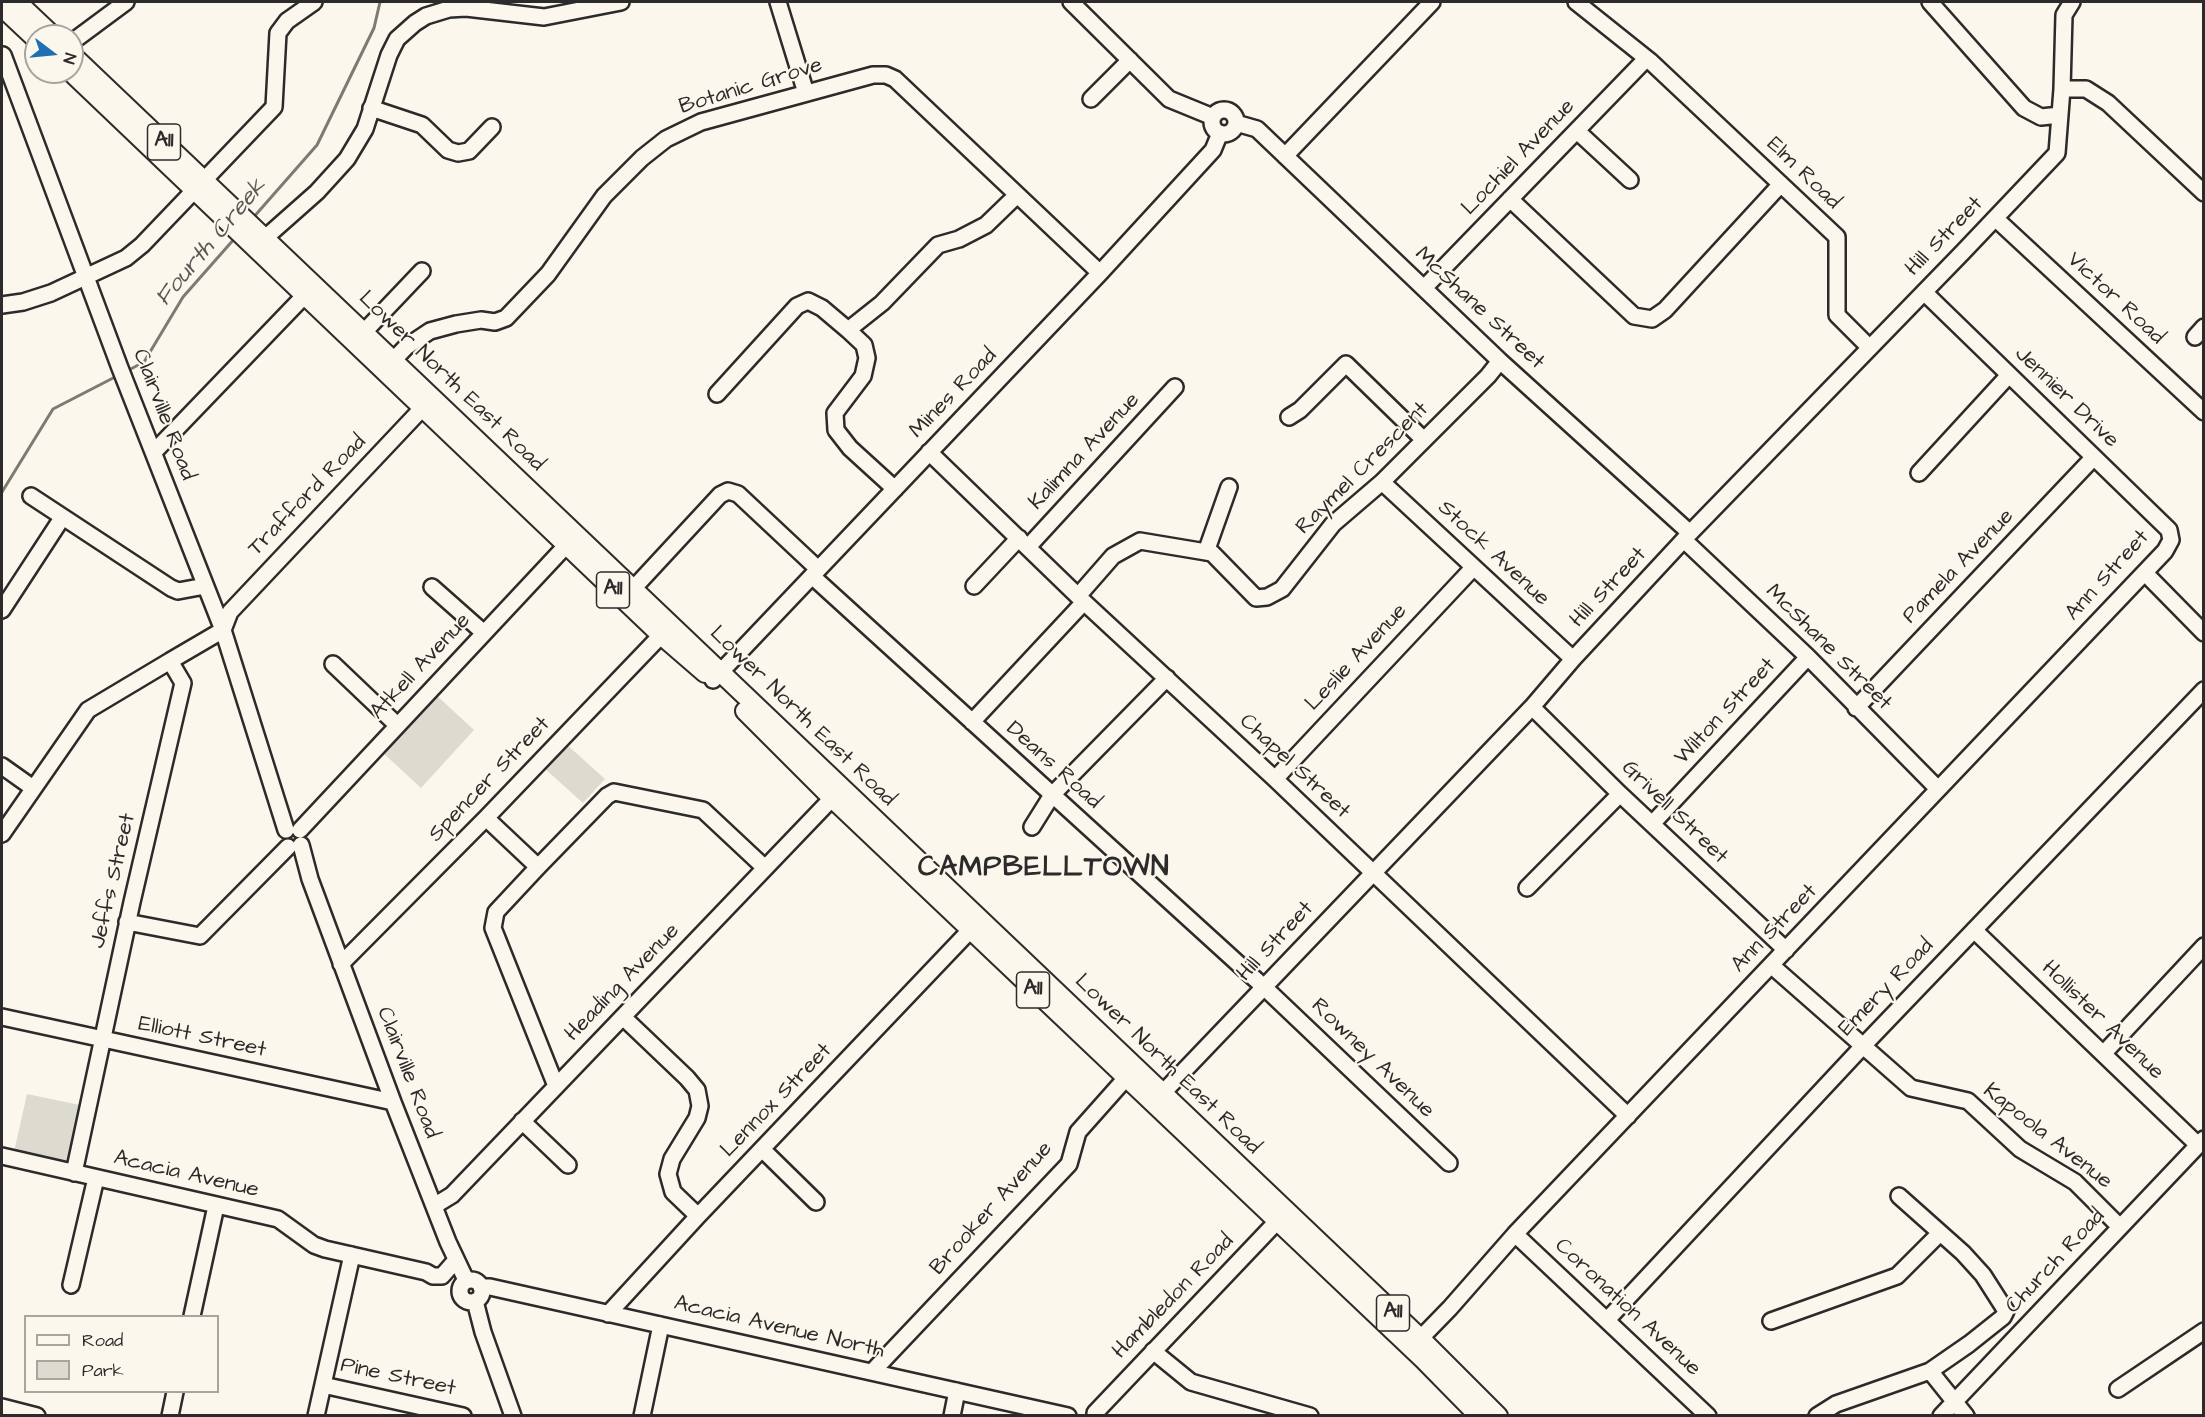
<!DOCTYPE html>
<html>
<head>
<meta charset="utf-8">
<style>
  body { margin:0 }
  #map { position:relative; width:2205px; height:1417px; overflow:hidden; background:#fbf7ec; font-family:"Architects Daughter",sans-serif }
  canvas { display:block }
  .frame { position:absolute; inset:0; border:3px solid #2b2b2b; pointer-events:none }
  .legend { position:absolute; left:24px; top:1315px; width:195px; height:78px; box-sizing:border-box; background:#fbf7ec; border:2px solid #a8a59f; margin:0; padding:8px 10px; list-style:none; font-size:18px; color:#2b2b2b }
  .legend li { display:flex; align-items:center; gap:12px; height:30px }
  .legend b { width:30px; border:2px solid #a8a59f }
  .north { position:absolute; left:24px; top:24px; width:60px; height:60px; box-sizing:border-box; background:#fbf7ec; border:2px solid #a8a59f; border-radius:50%; rotate:106deg; font-size:16px; font-weight:700; line-height:24px; text-align:center; color:#2b2b2b }
  .north::after { content:''; display:block; margin:auto; width:21px; height:27px; background:#1f6fb2; clip-path:polygon(50% 0,100% 100%,50% 72%,0 100%) }
</style>
</head>
<body>
<div id="map">
<canvas width="2205" height="1417"></canvas>
<div class="frame"></div>
<ul class="legend">
<li><b style="height:8px;background:#fbf7ec"></b>Road</li>
<li><b style="height:16px;background:#dddad0"></b>Park</li>
</ul>
<div class="north">N</div>
</div>
<script>
const c = document.querySelector('canvas').getContext('2d');
c.lineJoin = 'round';
function paint(path, color) {
  c.fillStyle = color;
  c.fill(path, 'evenodd');
}
function poly(rows) {
  const path = new Path2D();
  for (const r of rows) {
    if (r.length === 3) {
      path.moveTo(r[0] + r[2], r[1]);
      path.arc(r[0], r[1], r[2], 0, 2 * Math.PI);
      continue;
    }
    path.moveTo(r[0], r[1]);
    for (let i = 2; i < r.length; i += 2) path.lineTo(r[i], r[i + 1]);
  }
  return path;
}
function strokePath(path, color, width, dash) {
  c.strokeStyle = color;
  c.lineWidth = width;
  c.lineCap = dash ? 'butt' : 'round';
  c.setLineDash(dash || []);
  c.stroke(path);
}
function label(font, color, halo, rows, align = 'center') {
  c.font = font + ' "Architects Daughter",sans-serif';
  c.lineWidth = 4.5;
  c.setLineDash([]);
  c.textBaseline = 'middle';
  c.strokeStyle = halo;
  c.fillStyle = color;
  for (const [text, x, y, turn = 0] of rows) {
    c.save();
    c.translate(x, y);
    c.rotate((+turn || 0) * Math.PI / 180);
    c.textAlign = isNaN(turn) ? turn : align;
    if (halo) c.strokeText(text, 0, 0);
    c.fillText(text, 0, 0);
    c.restore();
  }
}
const green = poly([
  [434,693,474,730,421,788,381,751],
  [565,743,605,779,583,803,543,767],
  [27,1094,80,1105,67,1163,14,1152]
]);
const stream = poly([
  [252,219,317,145,374,28,380,2],
  [125,372,144,362,183,297,235,238],
  [2,492,53,409,117,376]
]);
const minor = poly([
  [778,2,806,93],
  [1071,2,1169,99,1213,117],
  [1576,2,1650,61,1837,237,1837,315,1870,348],
  [1930,2,2024,108,2041,117,2060,115],
  [72,42,126,2],
  [3,55,120,368,223,630,286,830],
  [2062,89,2086,89,2108,103,2204,193],
  [1091,99,1130,60],
  [371,108,422,125,448,150,458,153,469,151,492,127],
  [1224,122,12],
  [1236,123,1257,129,1500,361,1690,533],
  [1577,131,1630,180],
  [1285,156,1432,2],
  [1510,199,1634,316,1652,319,1665,310,1781,184],
  [1995,218,2204,412],
  [256,246,317,192,347,159,365,129,389,55,397,39,415,23,426,16,449,9,466,8,544,17,621,2],
  [1424,288,1646,59],
  [2,305,23,302,51,293,126,258,142,245,274,107,278,33,287,21,314,2],
  [848,330,864,345,867,358,863,376,835,413,836,430,850,448,895,489],
  [364,332,422,271],
  [2195,337,2204,327],
  [386,368,406,347,430,331,456,324,481,320,495,322,506,318,548,274,604,196,642,158,666,139,701,122,873,75,886,75,895,79,1100,273],
  [717,394,797,306,808,301,822,308,848,330,882,303,938,245,959,239,986,225,1017,195],
  [1289,417,1300,410,1346,364,1424,440],
  [154,452,305,295],
  [929,452,1084,602,1275,779,1628,1116],
  [1919,473,2009,375],
  [1382,482,1573,659],
  [31,496,171,588,178,591,205,586],
  [1684,540,1808,657,1938,789],
  [1028,547,1175,387],
  [1206,552,1229,487],
  [2145,573,2204,633],
  [812,576,1265,988,1449,1163],
  [974,586,1019,538],
  [432,587,484,633],
  [632,590,720,495,728,491,738,494,818,569],
  [1078,596,1113,556,1140,541,1212,553,1256,598,1267,597,1282,589,1333,524,1382,482,1488,376,1500,361],
  [2,610,62,518],
  [333,664,397,725],
  [713,680,1100,273,1213,150,1220,133],
  [1532,707,1620,794,1786,950],
  [1856,708,2094,457],
  [972,722,1084,602],
  [2,766,33,788],
  [1275,779,1473,568],
  [486,818,538,867],
  [1652,824,1808,657],
  [1032,827,1052,795,1167,678],
  [300,830,575,536],
  [2,834,88,710,170,661],
  [301,845,310,879,393,1102,448,1242,466,1280],
  [1527,888,1620,794],
  [127,922,200,936,288,847],
  [1974,930,2198,1145],
  [341,964,486,818,669,627],
  [1771,965,1911,1088,1968,1101,2020,1149,2075,1182,2120,1227],
  [2,1017,393,1102],
  [623,1017,687,1078,697,1090,700,1106,697,1118,672,1159,668,1174,673,1192,698,1216],
  [2104,1053,2204,946],
  [556,1086,493,928,496,912,538,867,607,796,614,792,703,810,765,868],
  [1156,1100,1532,707,1573,659,1690,533,1963,252,2057,153,2062,89,2064,15,2072,2],
  [522,1121,568,1165],
  [762,1149,816,1202],
  [2,1156,278,1219,314,1245,325,1249,426,1272,433,1276,442,1276,456,1260],
  [74,1173,132,902,183,683,170,661,223,630,230,612,431,399],
  [1899,1196,1963,1253,1983,1275,2006,1311,2003,1317,1969,1344,1930,1371,1966,1416],
  [434,1206,452,1195,840,790],
  [1515,1234,1708,1416],
  [471,1291,11],
  [71,1285,96,1178],
  [481,1287,490,1287,1068,1416],
  [475,1301,483,1332,513,1416],
  [608,1314,698,1216,977,923],
  [192,1316,216,1206],
  [1607,1320,1863,1046,2204,690],
  [1771,1321,1897,1276,1939,1234],
  [1414,1345,1450,1308,1515,1234,2165,551,2171,540,2169,530,1924,292],
  [1153,1351,1191,1382,1310,1416],
  [872,1372,1069,1164,1078,1132,1134,1069],
  [323,1385,463,1416],
  [2118,1389,2204,1331],
  [2,1407,37,1416],
  [1095,1413,1285,1213],
  [170,1416,175,1392],
  [316,1416,352,1255],
  [642,1416,661,1325],
  [952,1416,957,1391],
  [1817,1416,1836,1404,1930,1371],
  [1941,1416,2204,1139]
]);
const major = poly([
  [17,2,53,36],
  [2,7,36,39],
  [72,55,1420,1338,1498,1416],
  [71,72,661,635,705,673],
  [745,711,832,798,1423,1359,1479,1416]
]);
const shields = [
  [164,142,33],
  [613,590,33],
  [1033,990,33],
  [1393,1313,33]
];
const shieldNames = [
  ["A11",164,142],
  ["A11",613,590],
  ["A11",1033,990],
  ["A11",1393,1313]
];
const streetNames = [
  ["Botanic Grove",751,87,-17],
  ["Lochiel Avenue",1519,158,-46],
  ["Elm Road",1803,174,44],
  ["Hill Street",1945,237,-46],
  ["Victor Road",2115,299,43],
  ["McShane Street",1479,309,43],
  ["Lower North East Road",451,382,44],
  ["Mines Road",954,394,-46],
  ["Jennier Drive",2066,398,44],
  ["Clairville Road",163,415,69],
  ["Kalimna Avenue",1085,452,-47],
  ["Raymel Crescent",1363,469,-45],
  ["Trafford Road",308,496,-46],
  ["Stock Avenue",1493,554,43],
  ["Pamela Avenue",1959,567,-46],
  ["Ann Street",2108,576,-48],
  ["Hill Street",1609,588,-47],
  ["McShane Street",1828,648,45],
  ["Leslie Avenue",1357,658,-47],
  ["Atkell Avenue",421,667,-47],
  ["Wilton Street",1726,712,-47],
  ["Lower North East Road",802,717,44],
  ["Deans Road",1053,766,42],
  ["Chapel Street",1294,767,43],
  ["Spencer Street",490,780,-46],
  ["Grivell Street",1674,813,44],
  ["Jeffs Street",114,881,-77],
  ["Ann Street",1775,929,-46],
  ["Hill Street",1276,942,-47],
  ["Heading Avenue",623,983,-46],
  ["Emery Road",1887,988,-46],
  ["Hollister Avenue",2102,1021,44],
  ["Elliott Street",202,1038,12],
  ["Rowney Avenue",1372,1059,44],
  ["Lower North East Road",1167,1065,44],
  ["Clairville Road",407,1073,69],
  ["Lennox Street",777,1101,-46],
  ["Kapoola Avenue",2047,1137,38],
  ["Acacia Avenue",186,1175,13],
  ["Brooker Avenue",992,1209,-48],
  ["Church Road",2056,1262,-47],
  ["Hambledon Road",1174,1297,-46],
  ["Coronation Avenue",1627,1308,43],
  ["Acacia Avenue North",779,1328,13],
  ["Pine Street",398,1378,12]
];
const waterNames = [
  ["Fourth Creek",212,243,-50]
];
const districtNames = [
  ["CAMPBELLTOWN",1044,869]
];
paint(green, '#dddad0');
strokePath(stream, '#7b7a75', 3);
strokePath(minor, '#2b2b2b', 20);
strokePath(major, '#2b2b2b', 22);
strokePath(minor, '#fbf7ec', 15);
strokePath(major, '#fbf7ec', 18);
for (const [x, y, w] of shields) {
  const box = new Path2D();
  box.roundRect(x - w / 2, y - 18, w, 36, 4.5);
  c.fillStyle = '#fbf7ec';
  c.fill(box);
  strokePath(box, '#2b2b2b', 1.5);
}
label('bold 21px', '#2b2b2b', null, shieldNames);
label('22px', '#2b2b2b', '#fbf7ec', streetNames);
label('italic 24px', '#5a5956', '#fbf7ec', waterNames);
c.letterSpacing = '1.5px';
label('bold 28px', '#2b2b2b', '#fbf7ec', districtNames);
c.letterSpacing = '0px';
</script>
</body>
</html>
